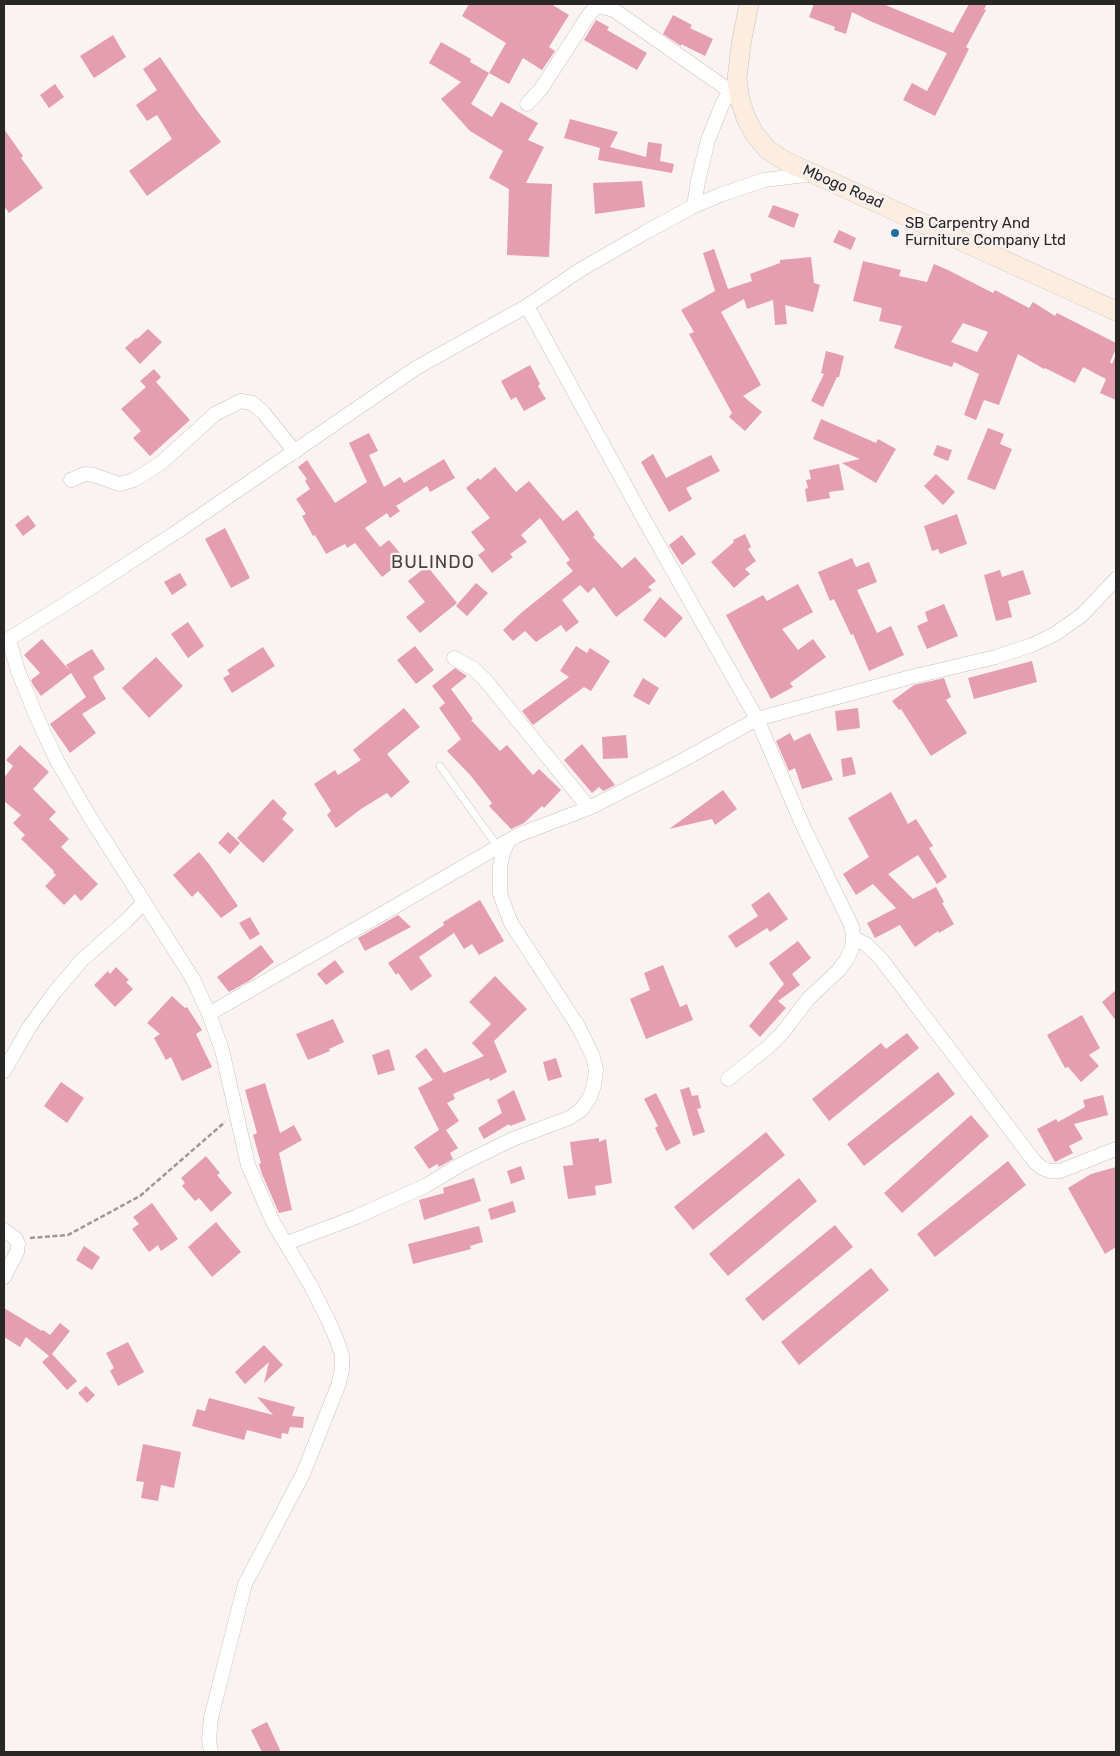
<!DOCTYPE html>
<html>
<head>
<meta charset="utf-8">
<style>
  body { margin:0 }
  #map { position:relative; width:1120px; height:1756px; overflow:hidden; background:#faf3f2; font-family:Rubik,sans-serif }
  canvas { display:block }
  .frame { position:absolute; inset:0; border:5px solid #292626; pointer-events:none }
</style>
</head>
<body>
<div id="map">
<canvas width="1120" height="1756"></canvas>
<div class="frame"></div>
</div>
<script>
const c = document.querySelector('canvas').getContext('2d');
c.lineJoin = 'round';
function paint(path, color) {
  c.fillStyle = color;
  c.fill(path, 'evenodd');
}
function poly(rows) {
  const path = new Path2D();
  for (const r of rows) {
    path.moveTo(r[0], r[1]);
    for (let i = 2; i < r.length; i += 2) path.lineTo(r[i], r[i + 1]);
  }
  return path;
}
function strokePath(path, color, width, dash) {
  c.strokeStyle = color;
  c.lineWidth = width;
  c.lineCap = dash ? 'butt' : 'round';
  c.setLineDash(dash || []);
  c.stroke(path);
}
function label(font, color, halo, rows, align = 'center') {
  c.font = font + ' Rubik,sans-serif';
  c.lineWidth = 4.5;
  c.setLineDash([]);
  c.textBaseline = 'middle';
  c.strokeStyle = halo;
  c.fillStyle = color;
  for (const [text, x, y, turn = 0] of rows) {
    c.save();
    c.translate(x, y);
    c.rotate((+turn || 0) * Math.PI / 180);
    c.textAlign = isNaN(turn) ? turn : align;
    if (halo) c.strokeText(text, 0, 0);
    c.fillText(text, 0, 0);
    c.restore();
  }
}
const building = poly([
  [469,4,551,4,569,15,549,47,555,51,542,70,523,58,509,84,489,73,506,43,462,16],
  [814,4,883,4,953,33,969,4,987,4,984,9,986,10,966,47,969,49,935,116,903,100,912,83,927,91,947,53,870,21,852,12,846,34,834,30,835,27,809,17],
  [673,15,692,25,690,28,713,39,705,56,681,44,681,46,663,34],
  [596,20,609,27,607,30,647,53,637,70,584,40],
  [113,35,126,57,94,78,80,56],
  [441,42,471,59,470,62,489,73,471,104,492,117,501,102,538,123,528,140,544,147,526,183,552,184,549,257,507,255,509,189,489,178,503,151,470,131,441,99,461,82,429,63],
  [160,57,198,112,221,142,147,196,129,171,172,139,157,115,147,121,136,105,157,90,143,69],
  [55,84,64,97,49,108,40,95],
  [570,119,618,132,610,147,646,157,648,142,662,144,660,161,674,164,672,173,598,160,600,148,564,138],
  [4,129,23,156,21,158,43,188,9,213,4,206],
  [642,181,645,207,595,214,593,183],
  [773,205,799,214,794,228,768,217],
  [839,230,856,238,851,250,833,242],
  [714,249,728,289,752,281,750,274,780,263,780,260,811,257,814,283,820,285,813,312,785,305,787,324,775,325,773,300,747,309,744,299,721,312,761,385,743,396,762,412,745,431,729,417,732,413,689,334,694,332,681,310,715,291,703,253],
  [863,261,901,270,899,276,927,282,934,264,948,270,993,293,995,290,1029,308,1033,302,1055,316,1057,313,1116,343,1116,349,1110,362,1112,364,1116,354,1116,400,1100,393,1106,379,1083,367,1075,383,1045,368,1044,369,1018,354,999,405,984,400,976,420,964,415,979,374,954,362,952,367,894,348,902,326,879,321,882,308,853,301],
  [963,323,988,332,977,352,951,342],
  [148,329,162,342,140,364,125,348,136,338,137,339],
  [826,351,844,356,839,377,837,377,823,407,811,401,824,374,821,373],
  [530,365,540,384,538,386,546,399,524,411,516,397,511,400,501,381],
  [154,369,161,377,156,382,190,420,150,456,133,438,141,431,121,409,146,387,140,381],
  [821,419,876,443,878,439,896,449,876,483,842,463,860,459,813,439],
  [988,428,1004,434,1000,444,1012,449,995,490,967,479],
  [369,433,378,451,369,455,384,487,400,477,404,483,444,459,455,478,430,492,427,486,396,506,400,511,390,518,387,513,365,528,380,547,389,540,405,559,382,577,355,543,347,548,345,544,326,554,315,535,313,536,302,516,306,514,296,499,310,489,305,481,307,479,298,467,307,460,335,503,367,482,349,443],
  [937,445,952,450,948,461,933,455],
  [653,454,666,478,711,455,720,471,686,488,692,499,669,512,641,462],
  [839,464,844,490,829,492,830,498,807,502,805,489,808,488,806,480,811,479,809,470],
  [495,467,516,492,529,481,563,521,577,510,595,535,593,537,622,568,635,557,656,581,648,587,652,590,616,617,594,587,588,593,580,585,562,600,579,622,566,632,561,625,536,642,525,631,513,641,503,630,521,613,573,571,566,563,570,560,540,518,521,535,527,542,510,554,513,557,492,573,478,555,485,550,471,532,490,518,466,488,478,478,480,480],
  [936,474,955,492,943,505,924,486],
  [957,514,967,544,940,554,938,549,932,551,924,526],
  [28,515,36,526,23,536,15,525],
  [225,528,250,578,231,588,205,539],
  [745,534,751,547,748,549,756,561,745,569,750,574,734,588,711,562,734,542,733,540],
  [682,535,696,554,682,565,669,545],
  [852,558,856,567,869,562,877,582,857,590,877,633,891,626,904,655,869,671,853,634,851,635,834,599,830,601,818,572],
  [427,566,457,603,420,633,406,617,425,602,408,581],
  [1000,570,1002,577,1023,570,1031,594,1008,601,1012,617,996,621,984,575],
  [180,573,187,585,172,595,164,582],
  [476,583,488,593,467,616,456,606],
  [798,584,813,612,782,629,798,650,813,639,826,657,790,683,793,687,771,699,726,615,763,595,767,601],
  [660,597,683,618,665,638,643,620],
  [944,604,958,636,927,649,917,626,928,621,925,612],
  [188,622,204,646,188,658,171,634],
  [42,639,70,671,66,665,92,649,105,669,93,677,106,699,82,714,96,733,70,753,50,724,86,697,71,673,41,696,33,685,31,680,40,673,24,655],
  [415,646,434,670,416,684,397,660],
  [576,646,587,653,590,648,610,661,591,691,584,687,533,725,522,711,569,677,560,671],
  [263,647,275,666,232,693,223,678,230,674,227,670],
  [156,657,183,686,149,718,122,688],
  [1032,661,1037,682,974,699,968,678],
  [455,668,467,676,451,689,473,719,471,720,500,751,507,745,533,775,539,769,561,790,544,808,542,806,524,823,511,829,489,806,492,803,471,776,447,751,461,739,439,708,445,703,432,686],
  [643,678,659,688,649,705,633,696],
  [944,678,951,697,946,700,967,733,931,756,901,709,899,710,892,701,914,685],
  [404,708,420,727,387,754,410,782,391,798,387,793,361,809,336,828,327,815,331,811,314,784,335,770,338,775,361,760,353,750],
  [858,708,860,728,837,731,835,711],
  [790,733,794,741,810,733,833,780,802,789,795,768,789,771,776,741],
  [626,735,628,758,603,759,602,737],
  [582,744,598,764,615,785,603,791,599,787,592,793,564,760],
  [20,745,49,772,33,789,56,812,49,819,69,839,61,847,98,884,81,901,75,894,64,905,45,886,56,875,53,872,54,871,21,839,25,835,13,823,21,815,4,801,4,778,13,766,6,760],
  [852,757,856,774,843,777,841,759],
  [723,790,737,809,715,825,712,819,669,829],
  [891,792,908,824,916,819,933,846,929,848,947,877,937,884,918,855,888,874,913,899,936,887,944,902,942,903,954,924,939,933,938,931,915,947,900,925,875,938,867,923,896,908,873,884,856,895,843,874,869,857,848,818],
  [273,799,287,813,282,819,294,830,263,863,237,838],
  [228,832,240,843,230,854,218,843],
  [199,852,209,864,238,906,221,918,198,891,192,897,173,875],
  [769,892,788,919,770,932,767,928,736,948,728,936,758,916,751,905],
  [480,900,504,941,479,955,472,944,464,949,454,933,419,957,432,976,411,991,398,973,396,975,388,963,444,925,443,922],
  [398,915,411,927,365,951,358,938],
  [250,917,260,934,250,940,239,923],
  [798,941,811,958,792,974,800,985,778,1001,786,1008,760,1037,749,1026,784,984,769,963],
  [261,945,274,962,249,981,229,992,217,977],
  [335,960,344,972,326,985,317,974],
  [663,965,680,1007,687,1004,693,1020,646,1039,630,999,650,990,644,973],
  [116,967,129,980,126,982,133,989,115,1007,94,985,108,971,110,974],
  [495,976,527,1009,494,1041,507,1072,490,1081,489,1078,453,1094,455,1099,447,1103,459,1121,446,1130,458,1148,450,1153,453,1159,439,1167,437,1164,429,1169,414,1147,439,1130,418,1088,433,1080,415,1056,426,1048,444,1073,484,1056,472,1043,491,1024,469,1002],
  [1116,990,1116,1021,1102,1002],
  [172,996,185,1008,187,1007,202,1030,196,1034,212,1067,182,1081,171,1057,166,1060,154,1038,160,1034,147,1023],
  [1082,1015,1100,1048,1089,1055,1099,1066,1081,1082,1068,1067,1065,1068,1047,1035],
  [333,1019,344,1042,329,1049,330,1051,308,1060,296,1034],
  [907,1033,919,1048,829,1121,812,1099,881,1043,886,1049],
  [389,1049,395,1070,378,1075,372,1055],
  [556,1058,562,1077,548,1081,543,1062],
  [938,1072,955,1094,864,1166,847,1144],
  [61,1082,84,1098,67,1123,44,1106],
  [265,1083,280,1133,294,1125,302,1140,279,1153,292,1210,279,1213,262,1174,259,1164,261,1163,253,1135,257,1133,245,1090],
  [689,1087,692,1096,698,1095,701,1108,697,1109,705,1132,693,1136,680,1090],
  [514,1090,526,1120,510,1126,509,1124,484,1139,478,1128,502,1113,497,1100],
  [656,1093,681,1143,666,1151,655,1128,658,1126,644,1099],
  [1103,1095,1108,1115,1074,1124,1083,1139,1069,1146,1073,1153,1055,1162,1037,1129,1056,1119,1058,1122,1085,1107,1083,1100],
  [971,1115,989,1136,902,1213,884,1193],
  [766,1132,785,1155,693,1230,674,1207],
  [599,1138,599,1142,606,1139,612,1183,595,1186,596,1195,568,1199,563,1166,573,1165,570,1142],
  [206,1156,220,1173,217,1175,232,1193,211,1212,199,1198,195,1201,182,1186,185,1183,181,1178],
  [1008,1161,1026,1185,935,1257,917,1234],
  [521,1166,525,1179,511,1184,507,1171],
  [1116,1167,1116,1247,1105,1254,1068,1188,1091,1174],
  [474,1178,481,1201,424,1220,419,1200,444,1193,443,1188],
  [799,1178,817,1201,728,1276,709,1254],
  [513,1201,516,1212,491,1220,488,1209],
  [152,1203,178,1239,161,1251,158,1245,149,1252,132,1229,139,1224,133,1217],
  [216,1222,241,1252,212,1277,188,1247],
  [835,1225,853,1247,763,1321,745,1299],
  [479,1226,483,1242,470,1246,471,1249,413,1264,408,1244],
  [84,1246,100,1257,92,1270,76,1260],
  [871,1268,889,1290,799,1365,781,1342],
  [4,1308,42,1331,43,1330,50,1335,60,1323,70,1331,52,1354,77,1381,67,1390,42,1362,49,1356,26,1337,20,1347,4,1337],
  [128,1342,144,1372,118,1386,110,1371,114,1368,106,1353],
  [264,1345,283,1365,264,1383,269,1362,245,1384,235,1372],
  [86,1386,95,1395,87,1403,78,1393],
  [257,1397,295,1407,292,1416,304,1417,303,1428,290,1427,288,1434,282,1433,281,1439,247,1430,244,1440,192,1426,197,1409,205,1411,209,1398,273,1415],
  [143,1444,181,1452,174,1488,161,1485,158,1501,141,1498,144,1482,136,1481],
  [267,1722,281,1752,262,1752,251,1730]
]);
const path = poly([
  [30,1238,68,1235,140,1196,225,1122]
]);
const service = poly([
  [440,766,498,847]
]);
const minor = poly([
  [527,104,541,89,588,16,593,10,598,6,614,10,730,91],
  [694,206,698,181,708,140,722,105,734,84],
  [527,306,646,523,757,719,803,826,852,927,853,937,852,948,847,959,838,971,809,998,783,1032,767,1048,728,1079],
  [71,480,85,474,94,475,119,484,134,480,161,463,215,414,241,401,252,403,263,412,295,452],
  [9,640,18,671,35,713,56,759,88,814,193,979,209,1014,222,1050,248,1165,273,1222,311,1286,328,1320,336,1338,342,1355,342,1370,338,1386,303,1474,245,1584,211,1718,209,1739,211,1752],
  [4,642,81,594,181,529,416,368,527,306,580,270,646,232,694,206,720,195,764,180,813,174],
  [454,658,474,669,486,681,589,808],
  [853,937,867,945,881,959,1035,1162,1042,1168,1050,1171,1060,1171,1116,1149],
  [209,1014,508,841],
  [4,1071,30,1026,54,993,82,960,126,921,144,902],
  [4,1230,16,1239,18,1244,17,1252,4,1277],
  [287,1243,356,1217,427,1185,458,1166,513,1139,569,1118,581,1110,590,1097,594,1085,596,1070,593,1057,578,1026,511,923,500,894,500,866,503,853,508,841,518,835,589,808,674,765,757,719,911,677,996,657,1032,645,1055,634,1082,615,1116,579]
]);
const secondary = poly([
  [749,4,741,44,737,79,740,100,746,118,754,133,767,149,785,161,1116,311]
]);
const markers = [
  [895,233,5,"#236ea1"]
];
const streetNames = [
  ["Mbogo Road",843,187,24]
];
const poiNames = [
  ["SB Carpentry And",905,224],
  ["Furniture Company Ltd",905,241]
];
const quarterNames = [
  ["BULINDO",433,563]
];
paint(building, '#e59db0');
strokePath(service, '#c8c2c0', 8);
strokePath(minor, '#c8c2c0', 15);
strokePath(secondary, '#c8c2c0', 20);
strokePath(path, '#9d9898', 2.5, [5, 2.5]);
strokePath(service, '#fff', 7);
strokePath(minor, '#fff', 14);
strokePath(secondary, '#fceddf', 19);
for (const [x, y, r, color] of markers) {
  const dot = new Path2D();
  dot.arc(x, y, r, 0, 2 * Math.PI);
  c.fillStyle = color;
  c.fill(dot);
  strokePath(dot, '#faf3f2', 2);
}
label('15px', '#292626', '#faf3f2', streetNames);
label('15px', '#292626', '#faf3f2', poiNames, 'left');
c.letterSpacing = '1px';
label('18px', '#484241', '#faf3f2', quarterNames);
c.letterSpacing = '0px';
</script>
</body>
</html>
